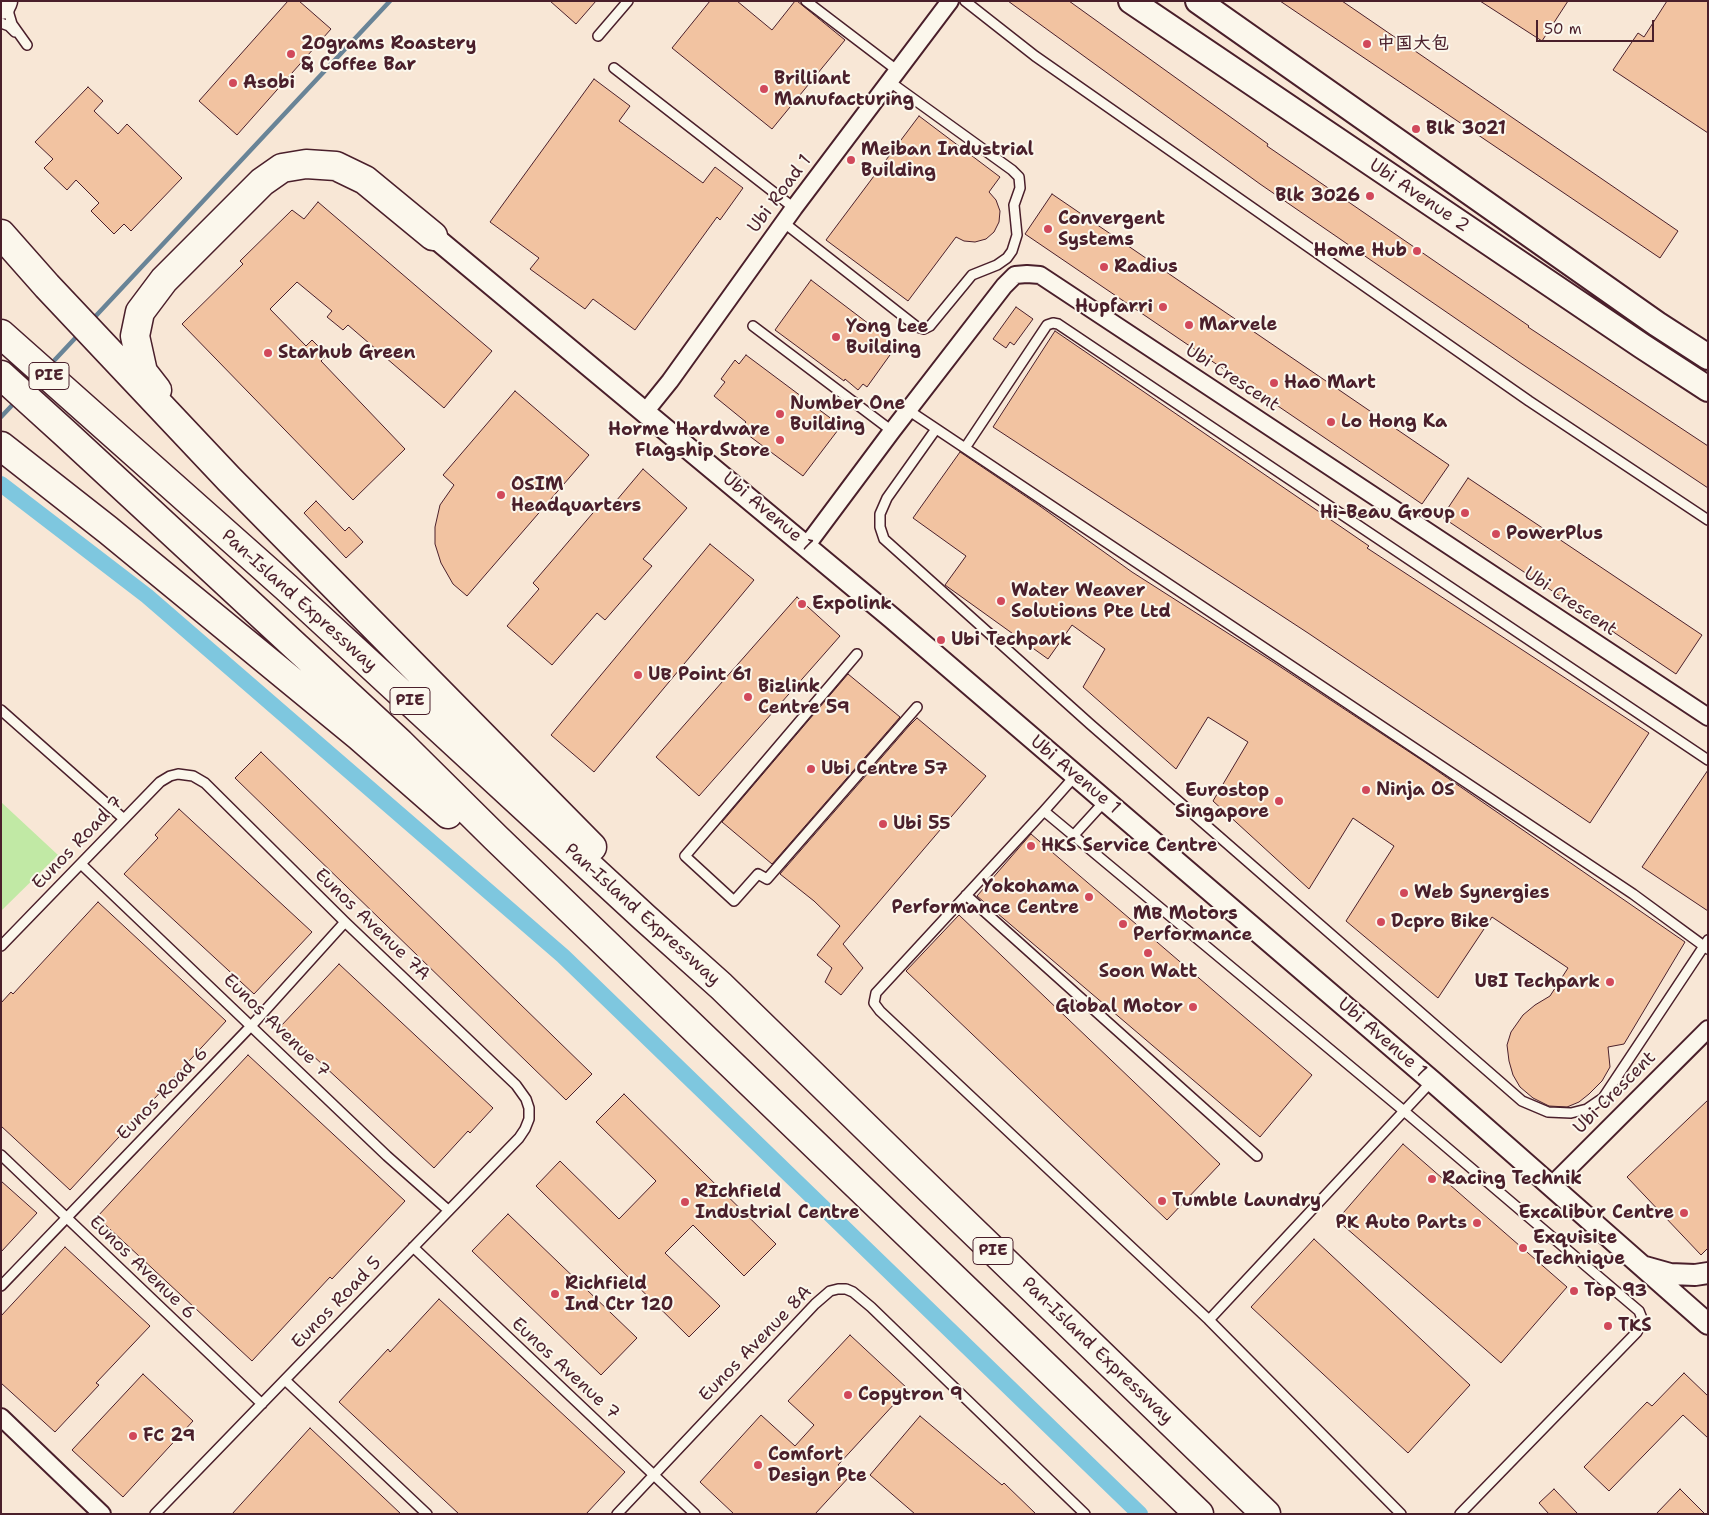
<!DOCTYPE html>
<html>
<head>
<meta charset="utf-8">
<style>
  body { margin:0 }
  #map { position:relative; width:1709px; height:1515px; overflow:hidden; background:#f8e7d6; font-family:"Shantell Sans",sans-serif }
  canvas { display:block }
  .frame { position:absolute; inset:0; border:2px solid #4a1f2b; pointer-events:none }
  .scale { position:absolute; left:1536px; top:20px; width:118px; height:22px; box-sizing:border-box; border:2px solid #4a1f2b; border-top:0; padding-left:6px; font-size:15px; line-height:18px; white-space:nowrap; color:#4a1f2b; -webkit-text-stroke:4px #fbf7ec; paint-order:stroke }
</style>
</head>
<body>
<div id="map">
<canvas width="1709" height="1515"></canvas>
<div class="frame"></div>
<div class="scale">50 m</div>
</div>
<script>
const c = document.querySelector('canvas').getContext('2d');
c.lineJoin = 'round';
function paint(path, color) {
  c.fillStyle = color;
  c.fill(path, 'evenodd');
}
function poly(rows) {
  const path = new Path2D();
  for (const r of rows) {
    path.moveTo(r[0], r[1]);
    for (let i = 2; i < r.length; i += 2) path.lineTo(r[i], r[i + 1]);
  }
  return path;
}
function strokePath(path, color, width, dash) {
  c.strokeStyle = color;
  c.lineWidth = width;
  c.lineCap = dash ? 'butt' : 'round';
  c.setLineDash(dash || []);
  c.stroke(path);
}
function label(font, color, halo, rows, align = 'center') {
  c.font = font + ' "Shantell Sans","LXGW WenKai TC",sans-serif';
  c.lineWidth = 4;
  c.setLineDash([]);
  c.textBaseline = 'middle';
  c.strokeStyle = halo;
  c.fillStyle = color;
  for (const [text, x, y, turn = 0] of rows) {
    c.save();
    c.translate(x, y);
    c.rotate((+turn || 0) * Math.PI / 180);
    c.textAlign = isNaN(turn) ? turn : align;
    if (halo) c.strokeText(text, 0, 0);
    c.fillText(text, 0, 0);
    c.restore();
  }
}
const green = poly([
  [1,802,58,855,1,911]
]);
const stream = poly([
  [92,320,390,1],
  [50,365,80,333],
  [1,417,17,400]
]);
const canal = poly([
  [1,484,147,596,563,956,1140,1514]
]);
const building = poly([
  [288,1,299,1,331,29,237,135,199,101,288,1],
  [550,1,596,1,576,24,550,1],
  [710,1,737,1,772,30,795,1,797,1,845,40,772,129,672,48,710,1],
  [1008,1,1069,1,1268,144,1267,146,1529,326,1528,327,1708,446,1708,488,1522,364,1260,184,1008,1],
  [1280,1,1342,1,1678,231,1660,258,1280,1],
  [1480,1,1568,1,1542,41,1480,1],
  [1667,1,1708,1,1708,133,1613,70,1638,33,1644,37,1667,1],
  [594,79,630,106,619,121,703,183,715,167,743,188,720,220,717,217,635,330,593,299,585,309,530,269,539,258,490,222,594,79],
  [88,87,103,101,94,111,118,134,127,124,182,178,131,231,124,224,114,234,91,211,99,203,76,180,67,190,44,168,53,159,35,142,88,87],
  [919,116,1000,177,989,192,996,200,1000,211,999,222,994,232,986,239,975,242,964,241,956,237,908,301,826,240,919,116],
  [1052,194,1449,465,1422,504,1025,234,1052,194],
  [318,202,492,351,444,408,348,325,343,330,327,317,332,311,297,282,270,309,306,346,312,340,327,355,321,361,405,449,353,500,182,324,243,264,240,261,292,210,304,219,318,202],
  [811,280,894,343,892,346,895,348,867,387,863,384,858,390,845,379,844,381,775,330,811,280],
  [1016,307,1033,319,1014,345,1010,342,1006,348,993,339,1016,307],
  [1055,331,1369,546,1367,548,1649,733,1590,823,1308,633,993,427,1055,331],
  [746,355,841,426,803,476,740,429,746,422,714,396,725,382,721,379,735,360,739,364,746,355],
  [515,391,589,455,467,596,453,584,441,563,435,544,435,527,440,505,454,485,443,475,515,391],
  [960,452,1037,504,1132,572,1273,662,1423,761,1685,942,1624,1044,1608,1047,1610,1067,1602,1081,1589,1094,1579,1102,1567,1107,1549,1106,1533,1098,1520,1087,1513,1075,1509,1061,1507,1045,1511,1032,1523,1015,1535,1005,1550,996,1568,968,1492,917,1438,998,1346,921,1394,846,1353,818,1309,889,1213,801,1248,742,1208,717,1176,769,1083,687,1105,649,1072,625,1048,659,945,585,966,556,913,518,960,452],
  [643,469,687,508,643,559,652,566,605,620,597,613,552,665,507,626,539,589,533,583,604,500,611,507,643,469],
  [1468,478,1702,635,1676,674,1442,517,1468,478],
  [316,501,345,531,349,527,363,542,346,558,304,513,316,501],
  [710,544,754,580,594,772,551,735,710,544],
  [797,597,840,636,699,796,656,757,797,597],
  [848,674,900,717,772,864,722,822,848,674],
  [917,718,986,776,843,944,863,968,841,995,825,982,832,968,817,955,840,926,814,901,780,874,909,726,917,718],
  [261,752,592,1074,566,1100,235,778,261,752],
  [1708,770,1708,911,1642,867,1708,770],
  [179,809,312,932,254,994,124,874,158,838,155,835,179,809],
  [1031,834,1312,1075,1260,1137,977,896,1031,834],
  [98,902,226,1021,70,1190,1,1126,1,1003,11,992,13,994,98,902],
  [959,915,1220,1164,1167,1220,906,971,959,915],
  [339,964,493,1108,470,1133,468,1131,434,1168,281,1026,339,964],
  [248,1055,405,1201,332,1279,330,1277,252,1361,97,1217,248,1055],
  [624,1094,776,1244,744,1276,693,1225,665,1253,720,1306,689,1337,536,1186,560,1161,619,1219,656,1181,596,1122,624,1094],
  [1708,1100,1708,1248,1701,1255,1627,1177,1708,1100],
  [1403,1144,1567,1287,1501,1363,1337,1220,1403,1144],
  [1,1181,37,1213,1,1252,1,1181],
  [508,1214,637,1338,601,1375,472,1251,508,1214],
  [1314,1239,1470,1385,1408,1453,1251,1307,1314,1239],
  [65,1247,150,1326,96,1383,99,1385,55,1432,1,1383,1,1316,65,1247],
  [439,1299,625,1472,586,1514,459,1514,339,1402,388,1349,390,1352,439,1299],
  [850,1335,908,1389,838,1465,850,1476,815,1514,734,1514,700,1482,761,1415,795,1446,814,1425,788,1401,850,1335],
  [1684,1373,1708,1396,1708,1438,1683,1415,1609,1491,1584,1467,1647,1402,1652,1406,1684,1373],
  [143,1374,193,1421,123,1497,72,1450,143,1374],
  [920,1416,1002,1485,1004,1483,1036,1514,915,1514,870,1475,920,1416],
  [310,1428,401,1514,232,1514,310,1428],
  [1554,1489,1578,1514,1549,1514,1539,1503,1554,1489],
  [1680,1489,1705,1514,1656,1514,1680,1489]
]);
const service = poly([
  [806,1,898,71],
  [965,1,1035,56,1529,401,1708,520],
  [8,4,9,14,12,24,27,45],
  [1,23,9,26,15,32],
  [598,36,628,1],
  [614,68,794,208],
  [783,222,917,327,924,329,930,326,972,275,997,265,1007,258,1012,251,1017,235,1014,205,1020,188,1019,177,1012,170,890,82],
  [753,326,892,431],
  [908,410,1633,894,1708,949],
  [936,429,887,498,880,514,880,527,884,539,1090,724,1522,1101,1548,1112,1571,1113,1587,1109,1603,1098,1708,940],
  [965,448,1047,325,1053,323,1058,324,1708,760],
  [857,654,685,856,734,901,758,874,767,879,917,707],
  [1,710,124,819],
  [1075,776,1044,811,876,993,874,1003,880,1011,1209,1320,1401,1514],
  [1044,811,1404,1111,1639,1311,1643,1321,1637,1332,1460,1514],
  [1074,835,1105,801],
  [81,864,387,1156,448,1210],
  [966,895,1257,1156],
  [1,946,160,782,170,776,178,774,193,776,205,783,345,922,516,1085,526,1099,529,1108,529,1119,525,1129,519,1138,155,1514],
  [1,1155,262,1404],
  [413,1247,695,1514],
  [1,1286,252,1025,345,922],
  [1209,1320,1432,1081],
  [285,1380,427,1514],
  [617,1514,815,1304,830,1291,838,1289,846,1289,853,1292,871,1307,1085,1514]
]);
const minor = poly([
  [645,412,670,381,794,208,950,1],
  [807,545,892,431,1004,286,1015,275,1027,274,1040,275,1708,717],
  [1551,1186,1708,1029],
  [1,1417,102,1514]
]);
const tertiary = poly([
  [433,236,892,618,1432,1081,1708,1324],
  [1645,1267,1670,1274,1695,1275,1708,1273]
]);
const secondary = poly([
  [1131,1,1642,346,1708,389],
  [1198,1,1657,324,1708,357]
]);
const motorway = poly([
  [1,5,3,1],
  [1,234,47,286,229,479,592,847],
  [1,334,287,588,645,918,721,986,912,1172,1266,1514],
  [1,375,66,434,400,743,495,837,1199,1514],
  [157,390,143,372,135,336,140,312,164,280,262,182,282,168,306,164,336,166,365,180,433,236],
  [1,446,108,530,360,737,448,814]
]);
const markers = [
  [1367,44,5,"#d1495b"],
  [291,54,5,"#d1495b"],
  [233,83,5,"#d1495b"],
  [764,89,5,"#d1495b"],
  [1416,129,5,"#d1495b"],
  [851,160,5,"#d1495b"],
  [1370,196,5,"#d1495b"],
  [1048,229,5,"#d1495b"],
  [1417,251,5,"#d1495b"],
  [1104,267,5,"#d1495b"],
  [1163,307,5,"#d1495b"],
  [1189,325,5,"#d1495b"],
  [836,337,5,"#d1495b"],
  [268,353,5,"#d1495b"],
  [1274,383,5,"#d1495b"],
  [780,414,5,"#d1495b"],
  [1331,422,5,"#d1495b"],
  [780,440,5,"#d1495b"],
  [501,495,5,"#d1495b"],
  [1465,513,5,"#d1495b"],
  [1496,534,5,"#d1495b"],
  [1001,601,5,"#d1495b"],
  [802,604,5,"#d1495b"],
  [941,640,5,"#d1495b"],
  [638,675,5,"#d1495b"],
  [748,697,5,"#d1495b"],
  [811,769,5,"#d1495b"],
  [1366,790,5,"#d1495b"],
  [1279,801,5,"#d1495b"],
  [883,824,5,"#d1495b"],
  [1031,846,5,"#d1495b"],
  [1404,893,5,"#d1495b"],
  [1089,897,5,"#d1495b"],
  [1381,922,5,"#d1495b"],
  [1123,924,5,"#d1495b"],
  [1148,953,5,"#d1495b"],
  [1610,982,5,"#d1495b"],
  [1193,1007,5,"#d1495b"],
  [1432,1179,5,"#d1495b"],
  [1162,1201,5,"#d1495b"],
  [685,1202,5,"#d1495b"],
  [1684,1213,5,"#d1495b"],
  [1477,1223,5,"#d1495b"],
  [1523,1248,5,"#d1495b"],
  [1574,1291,5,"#d1495b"],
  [555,1294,5,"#d1495b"],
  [1608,1326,5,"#d1495b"],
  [848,1395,5,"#d1495b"],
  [133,1436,5,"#d1495b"],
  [758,1465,5,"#d1495b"]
];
const shields = [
  [49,376,40],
  [410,701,40],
  [993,1251,40]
];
const shieldNames = [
  ["PIE",49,376],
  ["PIE",410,701],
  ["PIE",993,1251]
];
const poiNames = [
  ["20grams Roastery",301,44],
  ["& Coffee Bar",301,65],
  ["中国大包",1377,44],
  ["Brilliant",774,79],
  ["Manufacturing",774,100],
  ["Asobi",243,83],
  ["Blk 3021",1426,129],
  ["Meiban Industrial",861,150],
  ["Building",861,171],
  ["Blk 3026",1360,196,"right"],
  ["Convergent",1058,219],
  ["Systems",1058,240],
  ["Home Hub",1407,251,"right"],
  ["Radius",1114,267],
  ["Hupfarri",1153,307,"right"],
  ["Marvele",1199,325],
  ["Yong Lee",846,327],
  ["Building",846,348],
  ["Starhub Green",278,353],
  ["Hao Mart",1284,383],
  ["Number One",790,404],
  ["Building",790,425],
  ["Lo Hong Ka",1341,422],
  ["Horme Hardware",770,430,"right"],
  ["Flagship Store",770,451,"right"],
  ["OSIM",511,485],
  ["Headquarters",511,506],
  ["Hi-Beau Group",1455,513,"right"],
  ["PowerPlus",1506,534],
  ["Water Weaver",1011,591],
  ["Solutions Pte Ltd",1011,612],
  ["Expolink",812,604],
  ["Ubi Techpark",951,640],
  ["UB Point 61",648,675],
  ["Bizlink",758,687],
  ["Centre 59",758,708],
  ["Ubi Centre 57",821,769],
  ["Ninja OS",1376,790],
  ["Eurostop",1269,791,"right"],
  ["Singapore",1269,812,"right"],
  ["Ubi 55",893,824],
  ["HKS Service Centre",1041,846],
  ["Yokohama",1079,887,"right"],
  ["Performance Centre",1079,908,"right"],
  ["Web Synergies",1414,893],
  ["MB Motors",1133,914],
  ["Performance",1133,935],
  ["Dcpro Bike",1391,922],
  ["Soon Watt",1148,972,"center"],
  ["UBI Techpark",1600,982,"right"],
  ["Global Motor",1183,1007,"right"],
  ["Racing Technik",1442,1179],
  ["RIchfield",695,1192],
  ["Industrial Centre",695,1213],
  ["Tumble Laundry",1172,1201],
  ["Excalibur Centre",1674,1213,"right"],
  ["PK Auto Parts",1467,1223,"right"],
  ["Exquisite",1533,1238],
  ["Technique",1533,1259],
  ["Richfield",565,1284],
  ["Ind Ctr 120",565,1305],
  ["Top 93",1584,1291],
  ["TKS",1618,1326],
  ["Copytron 9",858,1395],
  ["FC 29",143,1436],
  ["Comfort",768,1455],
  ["Design Pte",768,1476]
];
const streetNames = [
  ["Ubi Road 1",780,194,-53],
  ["Ubi Avenue 2",1419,196,34],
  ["Ubi Crescent",1232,378,33],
  ["Ubi Avenue 1",767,512,40],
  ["Pan-Island Expressway",299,601,42],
  ["Ubi Crescent",1570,602,34],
  ["Ubi Avenue 1",1075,775,40],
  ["Eunos Road 7",78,843,-46],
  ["Pan-Island Expressway",642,915,42],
  ["Eunos Avenue 7A",372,925,44],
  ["Eunos Avenue 7",276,1026,44],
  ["Ubi Avenue 1",1382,1038,41],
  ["Ubi Crescent",1615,1093,-45],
  ["Eunos Road 6",163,1094,-46],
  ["Eunos Avenue 6",142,1268,44],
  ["Eunos Road 5",337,1303,-46],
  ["Eunos Avenue 8A",756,1344,-46],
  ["Pan-Island Expressway",1097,1351,44],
  ["Eunos Avenue 7",565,1369,43]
];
paint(green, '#c1e9a5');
strokePath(stream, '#698497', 4.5);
strokePath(canal, '#7ec7df', 16);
paint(building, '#f2c3a1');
strokePath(building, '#4a1f2b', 1);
strokePath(service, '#4a1f2b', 12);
strokePath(minor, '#4a1f2b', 20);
strokePath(tertiary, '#4a1f2b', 24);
strokePath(secondary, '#4a1f2b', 28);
strokePath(motorway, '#4a1f2b', 31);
strokePath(service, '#fbf7ec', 9);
strokePath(minor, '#fbf7ec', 16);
strokePath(tertiary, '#fbf7ec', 20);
strokePath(secondary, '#fbf7ec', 24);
strokePath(motorway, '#fbf7ec', 28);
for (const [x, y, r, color] of markers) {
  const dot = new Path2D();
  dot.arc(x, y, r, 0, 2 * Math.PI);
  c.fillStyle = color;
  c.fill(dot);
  strokePath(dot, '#fbf7ec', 2);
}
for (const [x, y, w] of shields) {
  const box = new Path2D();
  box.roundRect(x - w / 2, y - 13.5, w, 27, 4);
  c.fillStyle = '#fbf7ec';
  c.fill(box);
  strokePath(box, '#4a1f2b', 1);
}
label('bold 16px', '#4a1f2b', null, shieldNames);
label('bold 18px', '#4a1f2b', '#fbf7ec', poiNames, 'left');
label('18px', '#4a1f2b', '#fbf7ec', streetNames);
</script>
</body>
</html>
